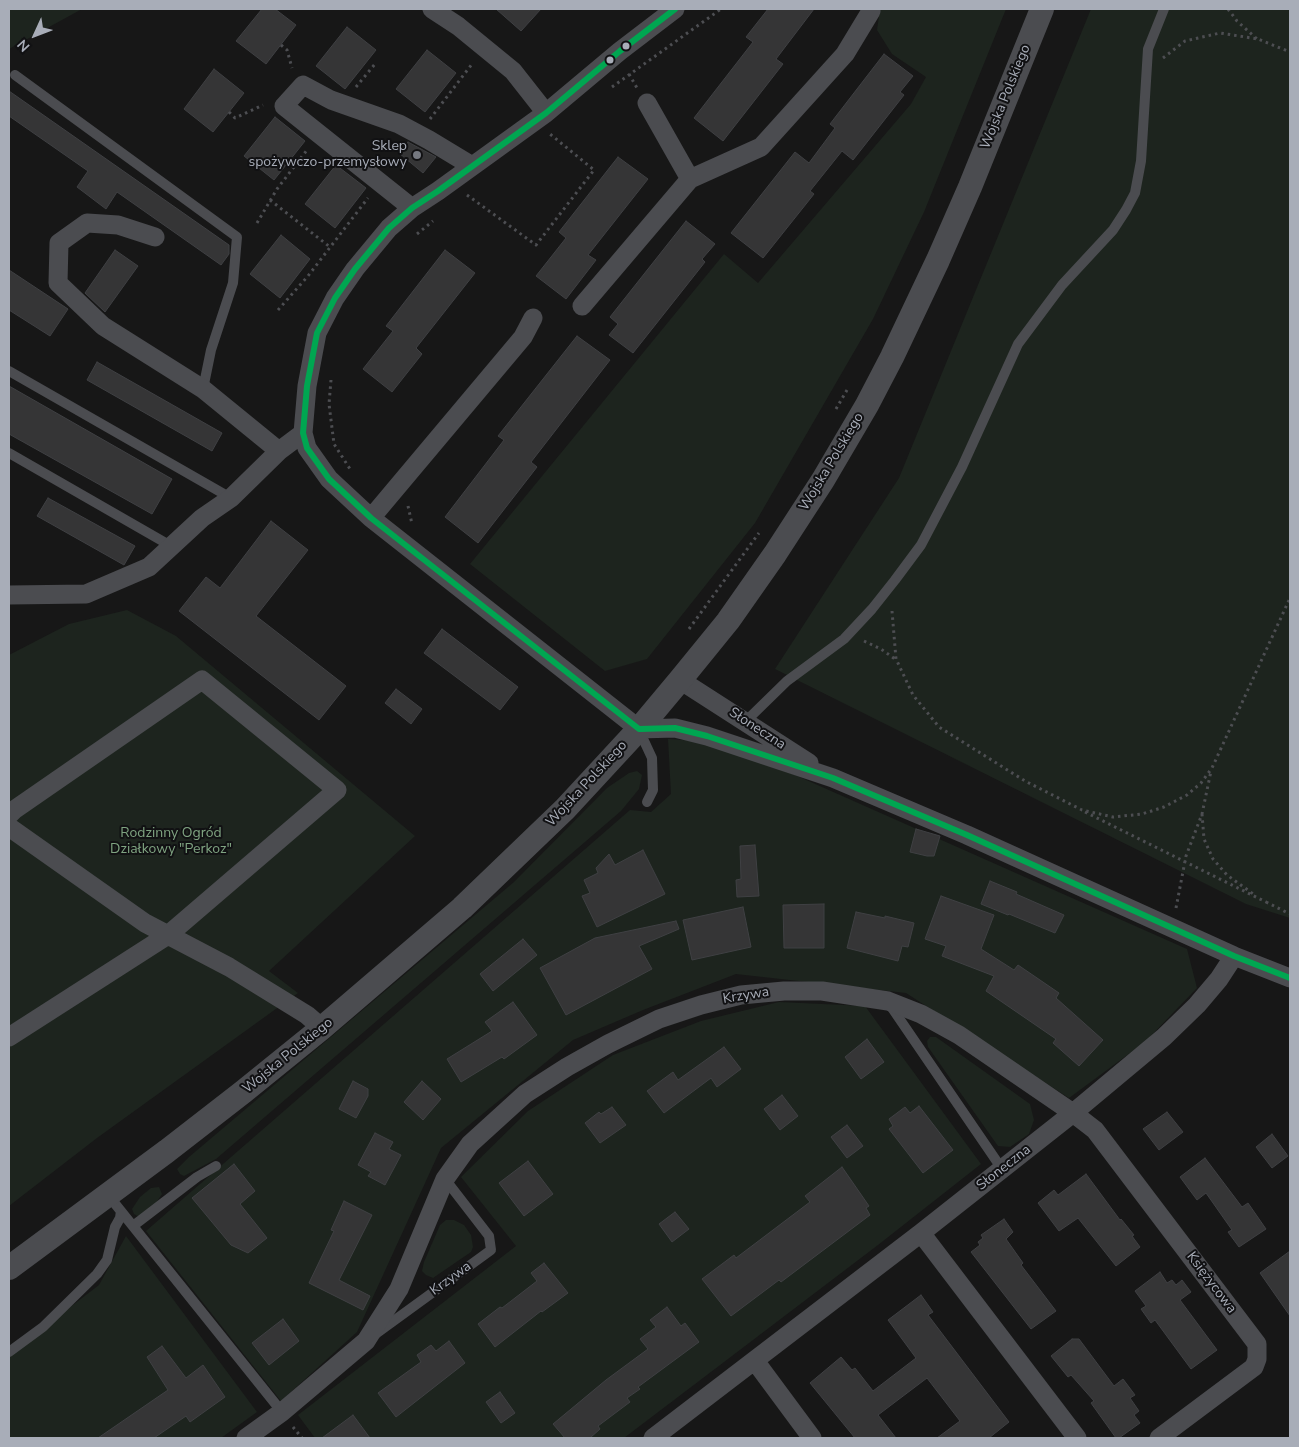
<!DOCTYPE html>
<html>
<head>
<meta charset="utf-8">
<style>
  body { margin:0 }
  #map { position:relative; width:1299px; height:1447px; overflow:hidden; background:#171717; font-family:"Nunito Sans",sans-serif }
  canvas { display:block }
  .frame { position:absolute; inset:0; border:10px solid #a8adb8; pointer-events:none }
  .north { position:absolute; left:10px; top:10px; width:50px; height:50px; -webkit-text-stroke:4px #111113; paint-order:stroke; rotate:227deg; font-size:14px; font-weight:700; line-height:20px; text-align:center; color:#a8adb8 }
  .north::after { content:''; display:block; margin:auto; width:18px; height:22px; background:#a8adb8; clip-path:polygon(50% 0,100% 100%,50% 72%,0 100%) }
</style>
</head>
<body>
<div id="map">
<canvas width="1299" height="1447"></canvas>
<div class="frame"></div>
<div class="north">N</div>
</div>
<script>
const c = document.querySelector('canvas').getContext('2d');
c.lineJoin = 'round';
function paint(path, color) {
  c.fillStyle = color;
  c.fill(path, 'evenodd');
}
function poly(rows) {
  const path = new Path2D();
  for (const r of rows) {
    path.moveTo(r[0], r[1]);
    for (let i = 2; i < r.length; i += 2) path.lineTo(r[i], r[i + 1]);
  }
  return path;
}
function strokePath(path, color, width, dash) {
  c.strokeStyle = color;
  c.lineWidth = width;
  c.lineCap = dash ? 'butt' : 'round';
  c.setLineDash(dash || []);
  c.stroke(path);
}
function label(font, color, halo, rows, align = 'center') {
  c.font = font + ' "Nunito Sans",sans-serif';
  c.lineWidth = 4;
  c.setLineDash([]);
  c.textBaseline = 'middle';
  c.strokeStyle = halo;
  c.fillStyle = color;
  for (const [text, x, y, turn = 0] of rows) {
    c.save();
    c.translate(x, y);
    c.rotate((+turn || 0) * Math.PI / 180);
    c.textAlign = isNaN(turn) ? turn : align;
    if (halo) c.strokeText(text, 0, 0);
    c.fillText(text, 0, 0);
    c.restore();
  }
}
const green = poly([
  [9,9,82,9,9,49],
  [880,9,1006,9,924,212,873,319,755,523,647,659,605,671,470,564,724,254,758,283,911,104,926,77,892,54,877,30],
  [1091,9,1290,9,1290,918,1246,904,775,669,899,478],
  [127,610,176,636,415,836,269,971,298,993,97,1138,9,1206,9,655,69,624],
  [668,739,698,741,795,775,1187,949,1197,988,1145,1042,1069,1098,906,993,736,974,643,1010,573,1040,441,1148,357,1332,281,1401,146,1231,630,810,651,812,671,794],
  [637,771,642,775,639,789,621,811,216,1159,184,1176,180,1174,177,1169,189,1157,514,882,607,788,629,773],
  [779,1002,865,1006,981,1164,878,1245,624,1438,315,1438,298,1415,516,1246,461,1177,528,1111,613,1055,701,1021],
  [930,1037,936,1037,1030,1104,1034,1120,1029,1134,1010,1147,998,1146,928,1047,927,1041],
  [159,1187,162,1194,156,1203,139,1217,134,1214,132,1209,140,1197,151,1188],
  [446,1220,454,1220,464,1225,471,1235,473,1247,471,1252,433,1278,426,1275,422,1271,424,1262,440,1225],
  [126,1236,257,1412,221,1438,9,1438,9,1354,99,1285]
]);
const building = poly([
  [262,9,275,9,296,25,266,64,236,41,262,9],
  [496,9,541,9,521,31,496,9],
  [768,9,814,9,776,59,783,64,723,141,694,118,753,42,746,37,768,9],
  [347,27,376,50,345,89,316,66,347,27],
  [427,50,456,73,425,112,396,89,427,50],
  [884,54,913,76,900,92,904,95,853,160,842,151,810,191,814,194,763,258,731,233,795,152,809,163,835,128,830,124,884,54],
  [214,69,244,93,213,132,184,109,214,69],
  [9,91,229,245,229,254,221,265,117,192,106,209,77,187,88,171,9,116,9,91],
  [275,117,305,141,274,180,244,156,275,117],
  [408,142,436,157,423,173,399,153,408,142],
  [618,157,648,179,588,255,596,260,566,299,536,276,566,238,559,232,618,157],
  [336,165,366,188,335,228,305,204,336,165],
  [686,221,715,244,702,259,705,262,633,353,609,335,618,324,610,317,686,221],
  [281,235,310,259,280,298,250,274,281,235],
  [115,250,138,266,105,312,85,293,115,250],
  [445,250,475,273,416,348,422,354,392,392,363,369,393,331,386,326,445,250],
  [9,270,68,309,50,336,9,310,9,270],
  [577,336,610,360,531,462,537,467,478,543,445,517,504,440,498,436,577,336],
  [97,362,222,433,212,451,87,380,97,362],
  [9,386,172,479,152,514,9,434,9,386],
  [48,498,135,546,124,565,37,516,48,498],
  [271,521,308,550,256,616,346,686,319,720,179,611,206,577,220,588,271,521],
  [442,629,518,687,500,710,424,653,442,629],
  [396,689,422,709,411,724,385,703,396,689],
  [916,829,940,836,934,856,927,856,910,852,916,829],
  [755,845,759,896,737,897,736,880,741,879,740,846,755,845],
  [643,850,665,894,597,927,582,896,590,893,584,880,598,873,596,868,609,854,615,865,643,850],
  [990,881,1017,892,1016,894,1064,915,1055,933,1009,914,1008,915,981,904,990,881],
  [941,896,994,915,981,949,1014,970,1018,965,1059,993,1056,998,1103,1040,1079,1066,1053,1043,1056,1039,986,991,994,976,942,956,946,946,925,939,941,896],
  [824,904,824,948,784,948,783,905,824,904],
  [743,907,751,947,692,960,683,920,743,907],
  [856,912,885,918,885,916,914,923,908,947,902,946,898,961,847,948,856,912],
  [676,921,679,929,639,946,652,969,566,1015,540,968,595,938,676,921],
  [523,939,537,955,493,991,480,974,523,939],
  [513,1002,537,1035,504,1059,502,1057,461,1082,447,1059,492,1031,485,1022,513,1002],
  [867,1039,884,1062,861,1079,845,1057,867,1039],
  [724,1047,741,1069,717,1087,711,1078,664,1113,647,1091,673,1072,678,1080,724,1047],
  [353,1081,368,1089,368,1096,356,1118,339,1109,353,1081],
  [422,1081,441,1099,423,1120,404,1102,422,1081],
  [782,1095,798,1116,780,1130,764,1109,782,1095],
  [919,1106,953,1150,923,1173,889,1129,893,1126,889,1119,905,1107,910,1113,919,1106],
  [612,1107,626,1125,600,1143,585,1123,599,1112,601,1114,612,1107],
  [1167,1112,1183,1132,1159,1150,1143,1129,1167,1112],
  [847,1125,863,1146,847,1158,831,1137,847,1125],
  [375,1133,393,1142,389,1149,401,1155,385,1185,368,1176,371,1172,358,1165,375,1133],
  [1272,1134,1288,1156,1272,1168,1256,1147,1272,1134],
  [1205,1158,1242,1207,1248,1203,1266,1229,1239,1247,1228,1232,1232,1230,1206,1193,1197,1200,1180,1177,1205,1158],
  [528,1161,553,1194,524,1216,499,1183,528,1161],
  [234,1164,255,1191,240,1204,267,1238,248,1253,231,1245,192,1198,234,1164],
  [842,1167,869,1206,866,1208,870,1215,781,1282,779,1280,731,1316,702,1279,734,1255,736,1258,810,1202,805,1196,842,1167],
  [1086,1174,1120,1220,1121,1219,1134,1235,1132,1236,1140,1247,1116,1266,1078,1218,1059,1231,1038,1203,1054,1190,1058,1195,1086,1174],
  [344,1201,372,1215,339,1280,370,1296,363,1310,309,1283,334,1231,331,1230,344,1201],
  [675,1212,689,1229,672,1242,659,1224,675,1212],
  [1004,1219,1013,1232,1006,1239,1023,1263,1021,1265,1056,1311,1031,1329,971,1252,980,1245,978,1242,983,1238,981,1235,1004,1219],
  [1290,1251,1290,1316,1260,1273,1290,1251],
  [544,1263,568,1293,542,1312,541,1311,495,1347,478,1324,500,1307,502,1308,537,1281,531,1273,544,1263],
  [1160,1272,1167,1283,1172,1280,1176,1285,1182,1280,1191,1292,1180,1300,1217,1350,1191,1369,1155,1320,1151,1323,1141,1309,1146,1306,1135,1291,1160,1272],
  [921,1295,933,1312,928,1315,1009,1422,989,1438,937,1438,960,1421,927,1378,878,1415,896,1438,855,1438,810,1383,841,1357,852,1370,855,1368,873,1391,916,1358,888,1320,921,1295],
  [667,1307,681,1326,685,1323,699,1342,638,1387,640,1389,627,1398,630,1402,598,1426,600,1429,590,1438,565,1438,553,1424,606,1380,648,1349,640,1339,656,1327,650,1320,667,1307],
  [283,1319,299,1341,269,1365,252,1343,283,1319],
  [1072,1339,1079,1339,1114,1386,1123,1379,1135,1395,1130,1398,1139,1411,1134,1415,1140,1423,1119,1438,1116,1438,1091,1403,1094,1401,1071,1375,1068,1377,1051,1356,1072,1339],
  [449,1341,465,1363,396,1417,378,1393,421,1362,417,1355,431,1345,436,1351,449,1341],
  [162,1346,186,1378,203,1365,225,1397,190,1422,186,1416,154,1438,98,1438,168,1390,147,1357,162,1346],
  [500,1392,515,1413,501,1423,486,1402,500,1392],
  [353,1415,370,1438,322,1438,353,1415]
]);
const path = poly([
  [1228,9,1237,21,1257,39],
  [281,45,287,50,292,68],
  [1163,58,1185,41,1220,33,1258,39,1290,52],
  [629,74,637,88],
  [356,87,375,64],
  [612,87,721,9],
  [229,112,235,118,263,105],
  [430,119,472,64],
  [467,195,536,245,594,170,550,134],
  [270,200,330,247],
  [257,223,277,189,307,150],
  [417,234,433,221],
  [278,310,308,276,368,198],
  [331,380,329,404,334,444,350,469],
  [836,409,847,390],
  [408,506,412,524],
  [892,611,896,659,913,695,939,727,1025,781,1082,810,1113,817,1142,814,1164,807,1187,795,1201,783,1212,768,1290,598],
  [689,629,759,533],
  [864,641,881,649,895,659],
  [1085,812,1266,902],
  [1202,814,1204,839,1213,859,1227,875,1256,896],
  [1266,902,1290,914],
  [1176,908,1186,856,1202,814,1211,771],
  [293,1427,302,1438]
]);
const service = poly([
  [15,75,237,237,233,283,211,350,203,389],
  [9,371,231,498],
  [9,453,171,546],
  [746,721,787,681,844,639,872,609,895,580,921,545,962,467,1018,344,1062,285,1113,230,1126,210,1135,193,1141,161,1148,49,1164,9],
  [639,730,652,758,653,790,647,802],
  [890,1005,1002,1169],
  [108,1195,282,1412],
  [133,1226,197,1177,216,1166],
  [377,1333,491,1250,489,1236,445,1179],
  [9,1352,43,1327,97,1274,107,1260,115,1227,120,1218,121,1211]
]);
const minor = poly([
  [432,9,458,26,513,71,546,113],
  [675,9,620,51,546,113,438,191,412,208,389,228,355,269,335,298,317,333,307,386,303,433,307,448,329,479,371,518,639,729,675,728,707,736,833,778,967,835,1234,956,1290,978],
  [647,103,690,179],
  [412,208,284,106,303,85,331,100,399,124,429,140,472,166],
  [155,237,118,225,87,223,59,243,58,283,103,326,203,389,279,451],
  [582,306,690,179,761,147,845,54,871,11,870,9],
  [371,518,523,337,533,318],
  [9,595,86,594,149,567,202,518,231,498,279,451,303,433],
  [680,680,809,763],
  [9,815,14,810,202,680,337,790,168,935,9,1037],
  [9,827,145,923,229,967,307,1015,322,1028],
  [921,1233,1077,1438],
  [755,1361,812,1438],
  [246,1438,282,1412,366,1341,399,1289,445,1179,470,1144,525,1094,567,1067,608,1044,659,1019,701,1005,741,995,784,991,822,991,888,1001,921,1014,959,1035,1073,1113,1095,1130,1257,1344,1257,1359,1254,1367,1159,1438],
  [653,1438,921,1233,1073,1113,1164,1037,1197,1005,1219,979,1234,956]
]);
const tertiary = poly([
  [9,1268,167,1151,243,1092,322,1028,462,908,565,809,639,729,680,680,728,621,775,554,823,480,867,405,892,357,938,260,970,187,1042,9]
]);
const bus1 = poly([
  [675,9,620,51,546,113,438,191,412,208,389,228,355,269,335,298,317,333,307,386,303,433,307,448,329,479,371,518,639,729,675,728,707,736,833,778,967,835,1234,956,1290,978]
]);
const markers = [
  [626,46,4.5,"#a8adb8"],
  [610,60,4.5,"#a8adb8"],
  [417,155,5,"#757880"]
];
const streetNames = [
  ["Wojska Polskiego",1006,97,-68],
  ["Wojska Polskiego",832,462,-59],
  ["Słoneczna",757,729,33],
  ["Wojska Polskiego",587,784,-47],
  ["Krzywa",746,996,-9],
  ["Wojska Polskiego",288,1056,-39],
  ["Słoneczna",1004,1168,-38],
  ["Krzywa",451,1279,-36],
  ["Księżycowa",1211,1283,53]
];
const poiNames = [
  ["Sklep",407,147],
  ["spożywczo-przemysłowy",407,163]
];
const parkNames = [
  ["Rodzinny Ogród",171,834],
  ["Działkowy \"Perkoz\"",171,850]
];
paint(green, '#1d241e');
paint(building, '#353536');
strokePath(building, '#3f4043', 1);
strokePath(path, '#4d4e52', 3, [2.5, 4]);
strokePath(service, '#4b4c50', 10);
strokePath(minor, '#4b4c50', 19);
strokePath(tertiary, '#4b4c50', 24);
strokePath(bus1, '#00a651', 6);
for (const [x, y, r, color] of markers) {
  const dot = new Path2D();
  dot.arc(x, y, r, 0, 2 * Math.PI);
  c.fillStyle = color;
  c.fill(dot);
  strokePath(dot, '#111113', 2);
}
label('14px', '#a8adb8', '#111113', streetNames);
label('14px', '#a8adb8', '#111113', poiNames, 'right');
label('14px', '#7fa381', '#111113', parkNames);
</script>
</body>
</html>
